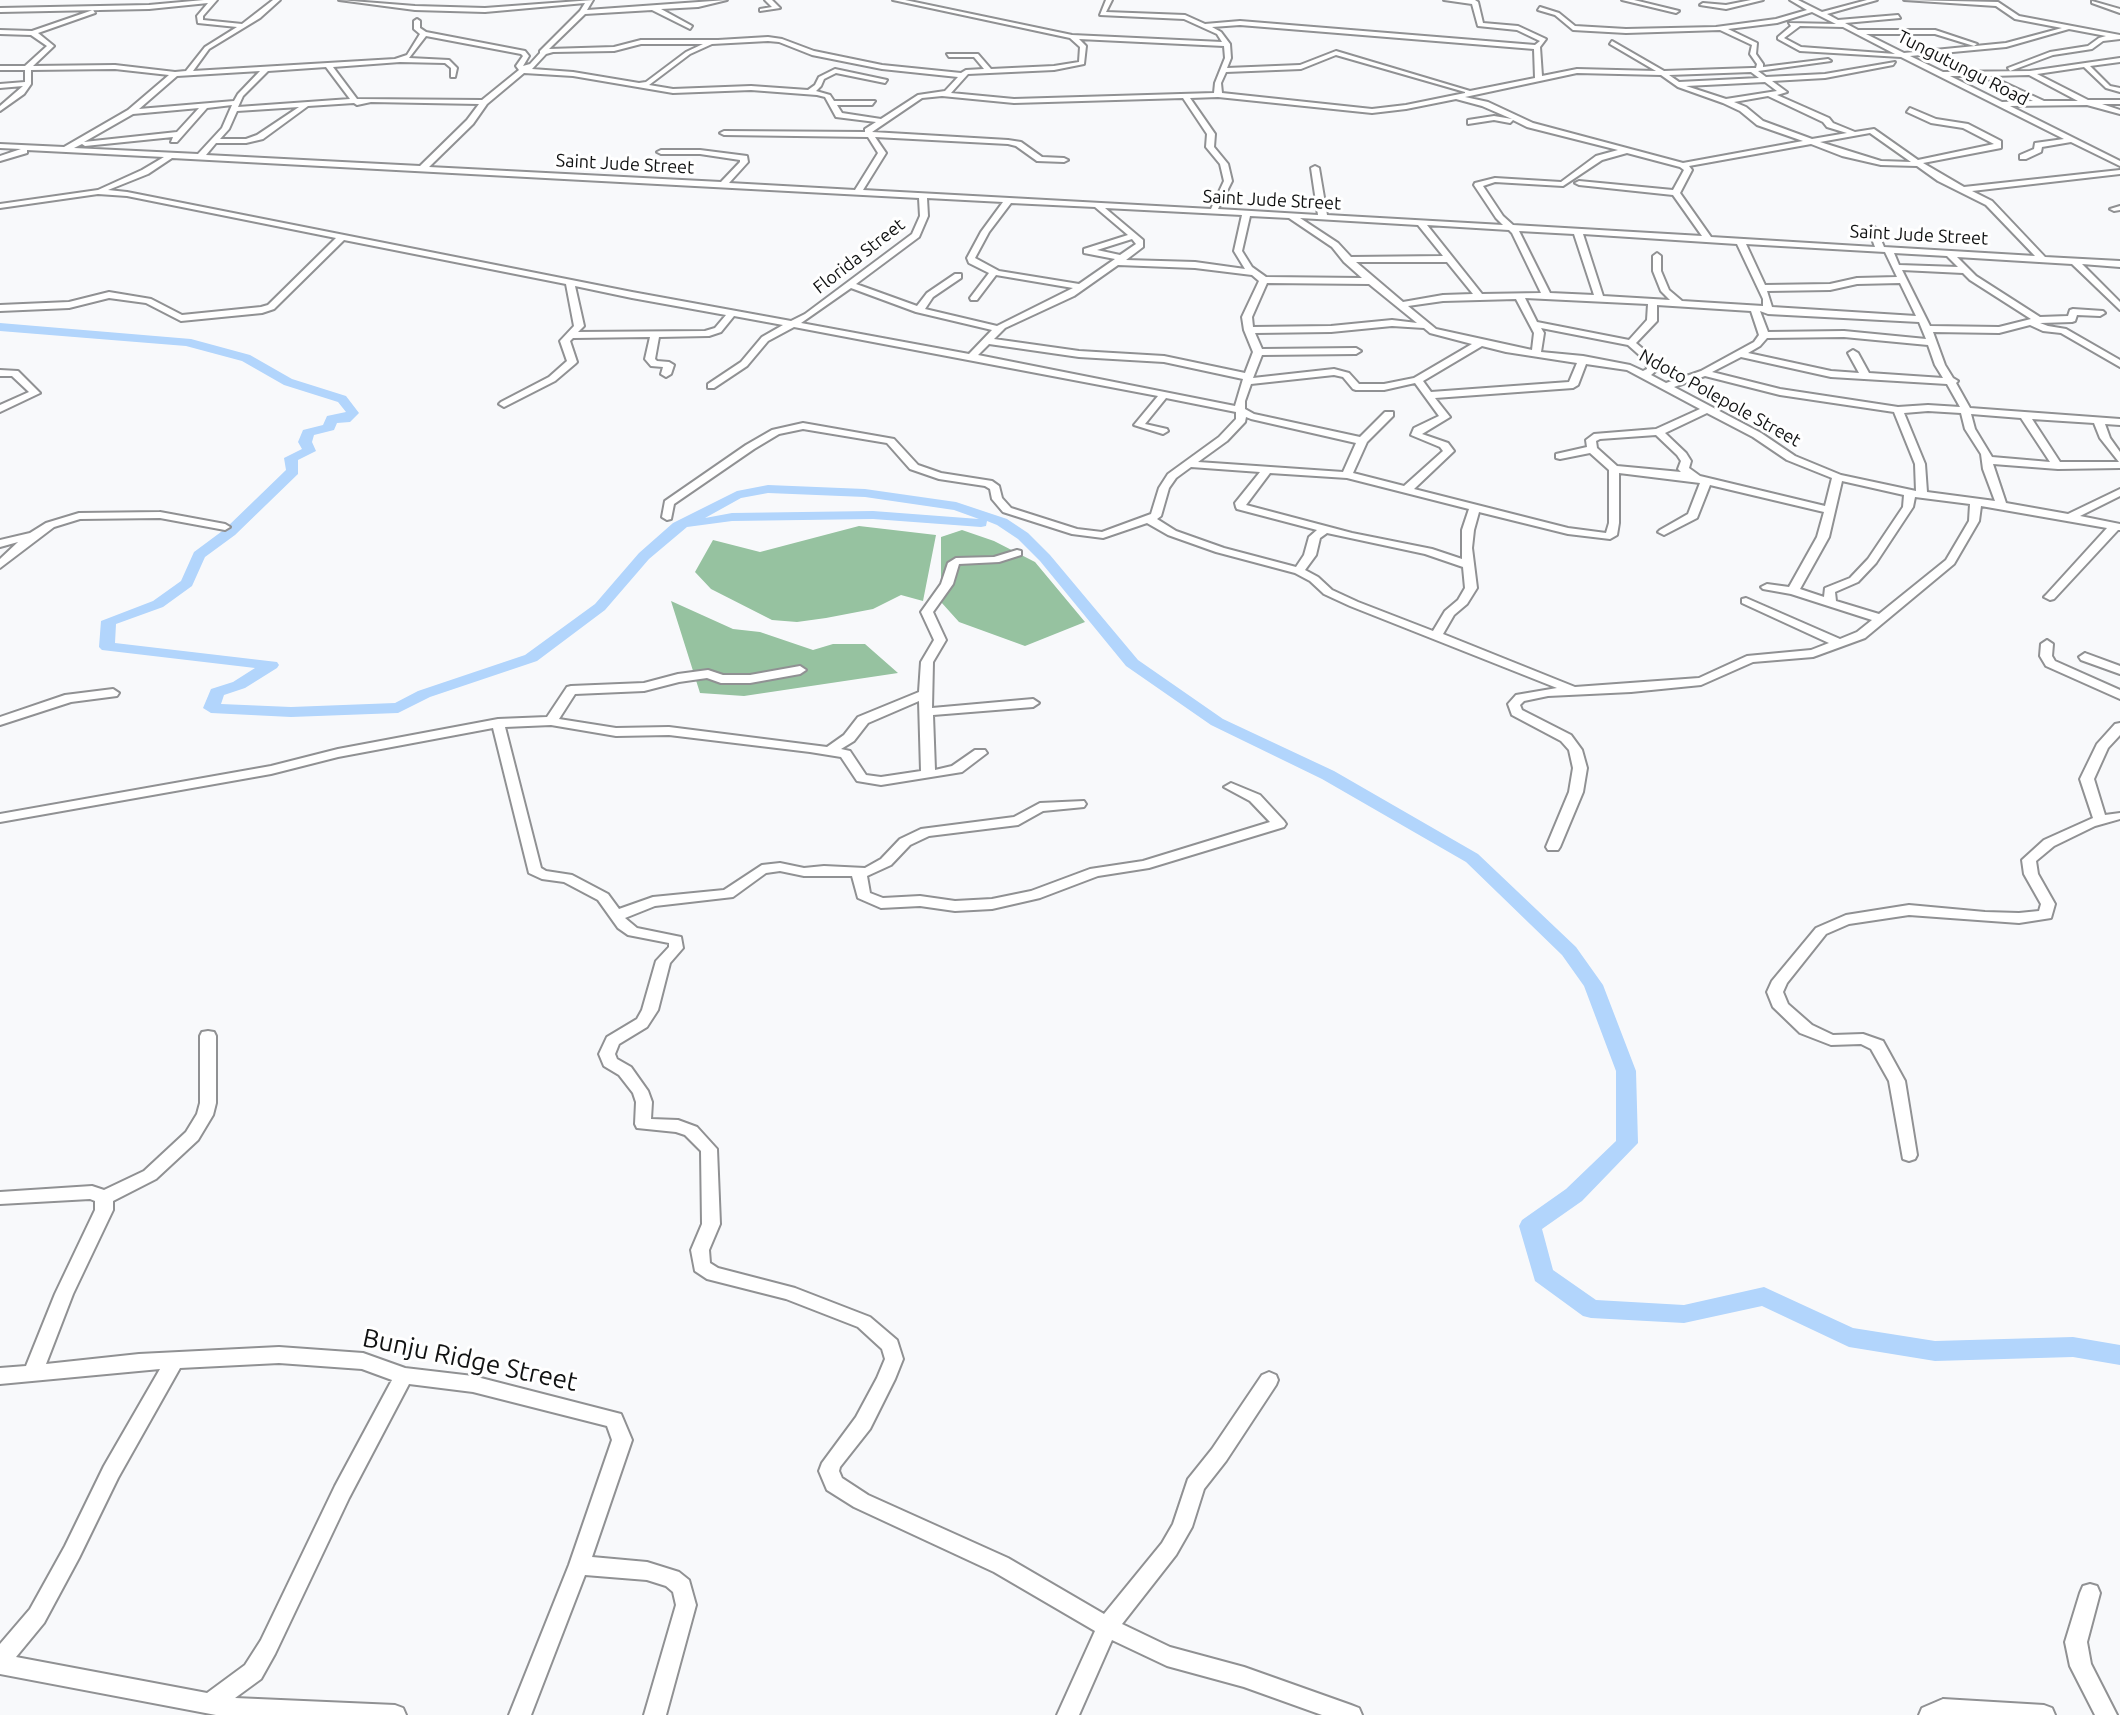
<!DOCTYPE html>
<html>
<head>
<meta charset="utf-8">
<style>
  body { margin:0 }
  canvas { display:block; background:#f8f9fb }
</style>
</head>
<body>
<canvas width="2120" height="1715"></canvas>
<script>
const c = document.querySelector('canvas').getContext('2d');
c.lineJoin = 'round';
function paint(path, color) {
  c.fillStyle = color;
  c.fill(path, 'evenodd');
}
function poly(rows) {
  const path = new Path2D();
  for (const r of rows) {
    path.moveTo(r[0], r[1]);
    for (let i = 2; i < r.length; i += 2) path.lineTo(r[i], r[i + 1]);
  }
  return path;
}
function strokePath(path, color, width, dash) {
  c.strokeStyle = color;
  c.lineWidth = width;
  c.lineCap = dash ? 'butt' : 'round';
  c.setLineDash(dash || []);
  c.stroke(path);
}
function label(font, color, halo, rows, align = 'center') {
  c.font = font + ' Ubuntu,sans-serif';
  c.lineWidth = 6;
  c.setLineDash([]);
  c.textBaseline = 'middle';
  c.strokeStyle = halo;
  c.fillStyle = color;
  for (const [text, x, y, turn = 0] of rows) {
    c.save();
    c.translate(x, y);
    c.rotate((+turn || 0) * Math.PI / 180);
    c.textAlign = isNaN(turn) ? turn : align;
    if (halo) c.strokeText(text, 0, 0);
    c.fillText(text, 0, 0);
    c.restore();
  }
}
const forest = poly([
  [859,526,936,535,923,601,901,595,873,609,826,618,797,622,772,620,711,589,695,572,713,540,760,552],
  [962,530,994,541,1035,562,1085,622,1025,646,959,622,941,602,941,537],
  [671,601,733,629,760,632,813,650,833,644,865,644,898,673,744,696,700,693]
]);
const river = poly([
  [0,323,191,339,250,355,292,379,346,396,359,413,350,422,337,423,334,430,314,435,312,442,316,451,298,460,298,474,235,535,205,557,192,586,163,607,116,624,115,643,277,662,279,665,277,668,245,688,224,695,221,704,291,707,395,703,418,691,525,655,595,604,639,553,673,523,737,491,768,485,865,489,956,502,1007,519,1028,533,1050,555,1138,660,1223,719,1334,771,1478,854,1576,947,1603,985,1636,1071,1638,1143,1582,1201,1542,1229,1553,1270,1596,1300,1684,1305,1764,1287,1853,1328,1935,1341,2073,1337,2120,1345,2120,1365,2073,1357,1935,1361,1849,1347,1762,1306,1684,1323,1591,1318,1583,1316,1535,1281,1519,1226,1522,1220,1566,1189,1616,1141,1616,1071,1584,986,1562,955,1466,862,1322,779,1211,725,1126,666,1040,561,1018,539,997,525,987,521,986,526,981,527,873,519,732,521,687,527,649,559,605,610,537,661,430,697,398,713,291,717,211,713,203,708,211,689,233,682,255,668,102,650,99,647,101,621,153,601,181,581,194,552,225,529,286,470,284,458,302,449,298,442,303,430,323,425,327,416,346,412,338,402,284,385,242,361,186,346,0,331,0,323],
  [768,493,865,497,954,510,979,519,873,511,732,513,705,518,741,498,768,493]
]);
const minor = poly([
  [204,0,217,0,203,16,203,20,242,24,273,0,280,0,260,18,209,49,193,71,395,59,407,55,420,34,414,29,414,21,417,19,420,21,420,28,426,32,525,51,529,56,523,66,530,64,540,53,540,51,580,11,585,3,485,12,415,10,339,0,415,6,485,8,593,0,587,10,727,0,698,7,661,9,692,26,690,29,652,10,585,14,549,49,614,47,641,40,718,40,768,37,782,39,814,51,882,65,961,73,966,70,984,69,974,57,949,57,947,54,978,54,991,69,1054,66,1079,62,1080,47,1070,38,893,0,905,0,1072,35,1222,42,1217,34,1184,19,1100,15,1106,0,1112,0,1106,12,1185,15,1205,24,1240,21,1535,45,1540,41,1517,30,1478,26,1472,4,1444,0,1475,0,1478,2,1483,23,1518,26,1546,39,1540,47,1542,76,1577,69,1656,71,1610,44,1612,41,1664,71,1752,68,1756,68,1757,64,1750,54,1752,45,1720,30,1626,33,1573,30,1555,15,1538,10,1540,7,1559,13,1575,26,1626,29,1716,27,1776,19,1807,10,1790,0,1798,0,1822,12,1867,0,1877,0,1827,14,1838,20,1898,15,1900,18,1845,23,1858,30,1935,30,1977,44,1974,46,1935,34,1866,34,1904,53,2006,43,2062,28,2015,19,1996,6,1904,0,1998,2,2019,16,2120,35,2120,39,2103,41,2092,49,2053,55,2010,71,2008,68,2050,52,2088,46,2099,38,2106,36,2069,29,2006,47,1910,56,1943,72,2030,71,2120,58,2120,62,2090,66,2110,86,2120,88,2120,92,2106,88,2084,67,2037,74,2088,100,2120,100,2120,104,2102,104,2120,110,2120,114,2087,105,2010,106,2120,161,2120,166,2071,142,2042,147,2041,152,2026,159,2020,159,2020,155,2034,149,2035,143,2064,139,1901,57,1800,51,1778,39,1778,37,1791,26,1789,23,1836,24,1812,12,1777,23,1728,29,1757,43,1756,54,1763,64,1763,67,1828,59,1831,61,1758,71,1766,77,1825,74,1895,62,1893,65,1825,78,1772,81,1787,92,1777,95,1829,118,1833,123,1855,132,1874,129,1918,160,1994,144,1963,128,1931,123,1907,112,1910,108,1936,119,1968,124,2001,141,2001,148,1923,163,1964,187,2120,170,2120,174,1972,191,1992,201,2045,257,2120,261,2120,267,2082,264,2120,302,2120,310,2072,264,1957,257,1976,276,2040,317,2068,316,2070,310,2073,309,2103,311,2105,313,2100,316,2077,315,2075,321,2072,322,2040,323,2048,326,2066,329,2120,360,2120,367,2061,333,2043,331,2030,325,1999,333,1933,332,1945,365,1953,378,1958,381,1956,383,1970,408,2120,419,2120,425,2105,424,2110,438,2120,452,2120,468,2058,469,1993,464,2006,503,2068,514,2120,489,2120,496,2080,516,2120,524,2120,530,2118,530,2054,599,2050,600,2044,597,2046,595,2107,528,1981,506,1979,521,1954,564,1865,638,1813,657,1753,662,1701,685,1631,692,1548,696,1524,701,1520,705,1522,710,1571,735,1582,750,1587,768,1583,792,1560,847,1558,850,1548,850,1546,847,1569,792,1573,768,1569,750,1561,741,1512,715,1508,704,1516,695,1557,688,1350,606,1324,594,1310,581,1295,573,1216,552,1168,535,1147,523,1103,538,1072,534,1003,512,992,499,990,489,985,486,939,479,910,469,887,443,803,429,779,434,754,449,674,504,671,519,667,520,662,517,665,501,746,445,772,430,803,423,894,439,918,465,941,473,992,481,999,486,1002,498,1011,508,1077,529,1102,532,1151,514,1159,488,1168,474,1219,437,1236,419,1236,412,1166,398,1145,424,1167,429,1168,431,1163,434,1134,425,1158,396,794,327,768,341,747,366,714,388,708,388,708,384,741,362,762,337,783,325,734,316,721,332,709,336,659,337,655,359,657,361,669,362,674,365,671,374,666,377,661,374,663,367,651,366,645,359,650,337,573,338,570,341,577,362,575,364,555,381,504,407,499,404,501,402,549,377,567,361,560,341,574,326,566,284,344,240,274,309,262,313,181,321,146,303,109,298,69,308,0,311,0,305,69,302,109,292,151,299,182,315,261,307,268,305,336,238,127,196,98,194,0,208,0,204,98,190,142,170,164,157,27,150,27,153,0,161,0,156,21,149,0,148,0,144,64,147,128,110,169,75,115,69,31,70,31,84,24,94,0,111,0,106,23,86,0,88,0,84,25,82,25,70,0,70,0,66,25,66,47,46,31,35,0,34,0,30,32,31,93,10,95,13,38,33,54,46,33,66,115,65,175,72,186,71,205,47,237,27,198,23,197,16,208,3,149,9,0,12,0,8,149,5,204,0],
  [1240,25,1534,49,1535,78,1470,91,1336,51,1300,65,1227,68,1231,58,1230,44,1221,32,1212,27,1240,25],
  [1800,26,1843,27,1895,54,1801,47,1784,38,1800,26],
  [426,36,521,54,523,56,516,66,519,70,482,100,357,99,333,67,400,62,445,63,451,68,451,77,455,77,457,68,449,60,409,58,426,36],
  [1079,39,1224,46,1225,58,1215,83,1214,93,1014,99,951,93,968,74,1054,70,1084,64,1086,46,1079,39],
  [768,41,779,42,812,55,882,69,958,77,945,91,918,95,881,119,842,113,837,105,872,105,875,101,834,101,830,95,816,91,821,86,824,79,836,73,885,83,887,80,835,69,819,77,815,85,808,90,751,86,673,89,649,85,690,54,712,44,768,41],
  [641,44,703,44,686,52,646,82,639,83,573,72,532,69,546,54,553,52,614,51,641,44],
  [1336,55,1465,92,1465,93,1406,105,1372,109,1222,93,1221,83,1226,72,1301,69,1336,55],
  [326,67,350,99,238,107,243,96,268,71,326,67],
  [260,71,238,94,234,101,139,109,177,76,260,71],
  [1751,72,1759,78,1679,82,1669,75,1751,72],
  [524,73,573,76,673,93,751,90,817,95,825,97,836,117,876,122,865,129,865,132,724,131,720,133,724,135,868,137,878,153,855,190,729,183,748,162,747,156,700,150,661,150,657,152,661,154,700,154,740,160,740,162,721,182,429,167,473,124,487,104,524,73],
  [1577,73,1661,75,1678,87,1723,103,1740,111,1757,125,1803,141,1683,163,1533,123,1488,102,1465,97,1577,73],
  [2029,75,2078,101,2044,101,1990,76,2029,75],
  [1950,76,1982,76,2033,101,2002,102,1950,76],
  [1765,82,1777,91,1726,99,1686,86,1765,82],
  [942,96,1014,103,1183,98,1207,134,1206,147,1220,164,1224,181,1211,209,863,190,886,153,875,137,1008,144,1016,146,1037,161,1064,162,1068,160,1064,158,1042,157,1021,142,1008,140,872,132,922,98,942,96],
  [1768,96,1823,122,1827,127,1847,133,1812,139,1763,121,1746,107,1734,102,1768,96],
  [1218,97,1372,113,1406,109,1456,99,1482,106,1512,119,1494,116,1468,120,1468,124,1494,120,1510,123,1513,120,1527,127,1618,150,1596,156,1561,182,1495,178,1475,183,1474,185,1496,218,1503,225,1327,215,1319,168,1315,166,1311,168,1318,215,1218,209,1232,181,1228,164,1214,147,1215,134,1190,98,1218,97],
  [371,102,479,104,467,120,420,166,206,155,216,143,246,143,263,139,308,106,354,103,357,105,371,102],
  [232,105,222,128,198,154,74,148,82,144,85,146,173,137,171,142,177,142,207,108,232,105],
  [299,107,257,135,246,139,220,139,229,129,237,111,299,107],
  [199,108,177,132,84,142,133,114,199,108],
  [1870,133,1911,162,1881,161,1820,142,1870,133],
  [1811,144,1842,156,1881,165,1917,166,1938,181,1986,205,2035,256,1884,247,1876,228,1872,226,1868,228,1875,247,1711,237,1680,193,1692,170,1689,166,1811,144],
  [1627,153,1680,167,1684,170,1673,190,1579,181,1575,183,1579,185,1673,195,1702,236,1513,225,1503,216,1483,186,1495,182,1563,186,1602,160,1627,153],
  [172,158,919,198,920,216,912,234,805,314,791,321,632,292,127,192,108,190,148,174,172,158],
  [927,198,1003,202,981,232,967,258,969,263,989,273,970,298,971,300,977,300,996,275,1073,288,997,326,925,309,933,297,961,278,961,274,955,274,927,293,917,306,856,284,919,237,928,216,927,198],
  [1011,203,1095,207,1128,235,1084,249,1084,253,1115,259,1079,284,999,271,975,258,989,232,1011,203],
  [1105,208,1242,215,1234,251,1245,269,1195,262,1126,260,1143,247,1143,240,1105,208],
  [1250,216,1289,218,1332,247,1344,262,1362,278,1266,277,1252,267,1242,251,1250,216],
  [1300,218,1418,225,1443,256,1351,257,1338,243,1300,218],
  [1427,225,1509,230,1512,233,1541,293,1482,294,1427,225],
  [1519,231,1574,234,1594,295,1550,293,1519,231],
  [1583,234,1737,244,1763,299,1763,306,1682,301,1669,290,1661,271,1661,256,1657,253,1653,256,1653,271,1661,291,1670,300,1603,296,1583,234],
  [1132,239,1136,244,1120,255,1097,250,1132,239],
  [1746,244,1885,252,1897,277,1857,278,1830,284,1765,285,1746,244],
  [1894,253,1947,256,1958,267,1899,265,1894,253],
  [1356,262,1447,262,1473,294,1443,295,1403,302,1356,262],
  [1118,265,1195,268,1252,275,1259,281,1242,317,1244,330,1253,352,1245,373,1164,356,1079,351,994,339,1005,328,1074,296,1118,265],
  [1902,270,1963,273,1970,280,2031,319,1999,327,1930,326,1902,270],
  [1267,283,1369,284,1417,323,1392,320,1331,326,1253,327,1252,317,1267,283],
  [1900,283,1916,316,1772,307,1767,291,1830,290,1857,284,1900,283],
  [575,286,632,298,726,315,715,328,705,331,578,332,584,326,575,286],
  [851,288,916,312,992,330,969,354,801,323,851,288],
  [1525,298,1648,304,1647,320,1629,340,1537,322,1525,298],
  [1516,299,1534,333,1532,350,1436,329,1408,306,1443,301,1516,299],
  [1657,305,1751,311,1759,335,1754,342,1701,371,1666,383,1651,375,1657,370,1656,360,1636,343,1657,321,1657,305],
  [1760,311,1768,314,1919,322,1926,339,1844,331,1768,332,1760,311],
  [1392,326,1424,328,1430,333,1472,344,1414,378,1384,384,1359,384,1349,373,1334,369,1253,378,1262,355,1356,354,1361,351,1356,348,1262,349,1255,333,1331,332,1392,326],
  [1541,328,1628,345,1646,361,1647,369,1643,371,1630,365,1583,356,1541,352,1544,333,1541,328],
  [1844,337,1928,345,1935,365,1943,378,1869,373,1858,353,1853,350,1848,353,1859,373,1831,371,1748,353,1760,346,1767,338,1844,337],
  [989,344,1079,357,1164,362,1243,379,1235,406,978,355,989,344],
  [1482,346,1506,352,1577,363,1569,382,1431,392,1423,381,1482,346],
  [1741,357,1831,377,1947,384,1960,407,1928,405,1898,407,1780,389,1712,372,1741,357],
  [1586,364,1627,370,1700,409,1656,429,1594,434,1586,440,1587,447,1556,454,1556,458,1560,459,1590,453,1609,470,1609,523,1606,533,1568,528,1414,489,1454,451,1448,443,1422,434,1450,417,1435,398,1573,388,1578,385,1586,364],
  [1334,375,1343,377,1353,389,1356,390,1384,390,1415,383,1439,416,1414,428,1411,435,1440,447,1443,451,1404,486,1353,473,1367,442,1393,416,1393,412,1385,412,1360,437,1254,414,1245,409,1245,401,1251,384,1334,375],
  [1705,376,1780,395,1894,412,1915,464,1916,491,1841,475,1795,456,1761,433,1674,387,1705,376],
  [1928,411,1961,413,1965,429,1981,454,1983,469,1995,501,1927,492,1925,464,1904,413,1928,411],
  [1707,413,1753,437,1787,460,1832,478,1825,506,1700,476,1689,468,1691,461,1686,453,1665,433,1707,413],
  [1971,414,2021,418,2050,462,1992,457,1975,429,1971,414],
  [1246,417,1251,419,1356,443,1343,472,1198,462,1227,441,1245,422,1246,417],
  [2032,419,2094,423,2100,438,2119,462,2060,462,2032,419],
  [1656,435,1677,455,1681,461,1678,469,1681,472,1617,466,1597,448,1596,441,1600,439,1656,435],
  [1191,467,1260,472,1235,503,1236,507,1237,509,1317,530,1309,537,1304,555,1296,567,1224,548,1176,531,1157,519,1161,516,1169,488,1176,478,1191,467],
  [1270,473,1347,478,1469,509,1462,530,1462,559,1432,549,1352,533,1246,505,1270,473],
  [1619,473,1700,483,1688,514,1660,530,1658,532,1664,535,1697,518,1710,485,1824,512,1817,537,1789,587,1767,584,1761,587,1763,589,1791,594,1872,620,1857,632,1840,639,1746,598,1742,599,1742,603,1829,643,1811,650,1747,656,1699,678,1575,687,1443,634,1454,615,1467,604,1477,588,1472,548,1474,530,1479,512,1568,534,1610,539,1617,535,1619,523,1619,473],
  [1842,481,1904,495,1903,507,1868,559,1850,578,1825,588,1824,597,1800,589,1829,537,1842,481],
  [1915,497,1970,504,1969,521,1946,560,1879,614,1836,601,1835,592,1858,582,1876,563,1913,507,1915,497],
  [1327,533,1425,554,1463,567,1465,588,1458,600,1445,611,1433,631,1358,602,1332,590,1318,577,1305,570,1316,555,1320,538,1327,533],
  [765,0,772,0,780,8,760,11,760,9,772,7,765,0],
  [1622,0,1634,0,1679,11,1676,13,1622,0],
  [1751,0,1763,0,1726,9,1700,5,1703,3,1726,5,1751,0],
  [2092,1,2120,9,2120,13,2092,3,2092,1],
  [2120,206,2120,210,2114,211,2110,209,2120,206],
  [0,370,18,371,40,393,0,412,0,405,29,392,12,376,0,376,0,370],
  [160,512,225,524,230,527,225,530,160,518,80,519,54,527,0,568,0,559,18,542,0,547,0,540,30,533,46,523,79,513,160,512],
  [1017,550,1021,551,1021,555,999,562,959,564,953,584,933,612,946,640,933,662,932,708,1033,699,1039,703,1033,707,933,715,935,770,952,766,975,750,985,750,987,753,962,772,881,785,857,781,841,757,810,752,669,735,616,736,551,725,505,727,541,868,546,871,572,875,608,894,619,909,653,897,724,890,762,865,780,863,804,868,824,866,865,868,881,859,900,839,921,829,1014,817,1040,803,1084,801,1086,804,1084,807,1043,811,1018,825,929,836,910,845,891,865,867,876,870,893,883,898,920,896,955,901,992,899,1031,891,1090,869,1143,861,1270,822,1250,801,1224,787,1231,783,1260,795,1284,821,1286,824,1284,827,1149,868,1098,876,1040,898,992,909,955,911,920,906,881,908,858,898,852,876,804,876,780,871,766,873,733,897,655,906,625,918,637,928,681,937,683,948,670,963,658,1010,647,1027,619,1044,615,1054,617,1059,631,1067,648,1091,652,1102,651,1119,678,1120,697,1127,717,1149,720,1224,709,1250,710,1263,718,1268,795,1288,870,1317,897,1340,903,1359,895,1379,870,1429,840,1467,839,1471,842,1478,868,1495,1008,1558,1104,1614,1162,1543,1173,1524,1188,1479,1212,1449,1262,1375,1269,1372,1276,1375,1278,1380,1276,1385,1226,1461,1204,1489,1192,1527,1176,1555,1122,1624,1170,1647,1244,1667,1351,1705,1359,1708,1362,1715,1322,1715,1244,1687,1167,1666,1112,1640,1079,1715,1057,1715,1095,1631,994,1572,854,1507,827,1490,819,1471,822,1463,856,1417,877,1378,885,1359,882,1349,858,1327,786,1299,707,1279,695,1271,691,1250,702,1224,701,1151,685,1135,676,1132,637,1128,635,1124,636,1102,633,1093,619,1075,604,1066,599,1054,607,1037,637,1019,642,1010,656,961,669,947,669,943,628,935,618,928,598,900,564,882,542,879,529,873,493,728,338,757,271,774,0,822,0,814,271,766,338,749,498,719,547,717,567,687,571,686,644,683,678,674,708,670,723,675,750,675,800,666,806,670,800,674,750,683,721,683,707,678,679,682,644,691,575,694,559,719,616,728,669,727,827,747,844,735,858,717,919,692,921,662,934,640,921,612,941,584,948,563,956,558,994,557,1017,550],
  [919,701,921,771,881,777,866,775,850,751,841,749,854,741,868,723,919,701],
  [2047,640,2053,644,2052,656,2055,661,2120,690,2120,699,2046,666,2040,656,2041,644,2047,640],
  [2085,653,2120,666,2120,674,2081,660,2079,657,2085,653],
  [113,689,119,693,117,696,71,702,0,725,0,717,65,695,113,689],
  [2120,723,2120,735,2108,748,2094,779,2105,815,2120,813,2120,819,2095,826,2054,846,2036,861,2038,874,2055,904,2051,918,2019,923,1909,915,1849,924,1826,934,1787,983,1783,992,1788,1004,1812,1025,1833,1035,1863,1034,1883,1041,1905,1081,1917,1155,1915,1159,1909,1161,1903,1159,1889,1081,1871,1049,1861,1044,1831,1045,1800,1033,1773,1007,1767,992,1772,981,1816,928,1846,915,1909,905,1985,912,2019,913,2039,911,2041,904,2024,874,2022,860,2044,840,2093,818,2080,779,2097,744,2115,724,2120,723],
  [208,1031,214,1032,216,1036,216,1103,213,1115,198,1140,156,1179,113,1201,113,1210,73,1294,46,1364,139,1354,279,1347,363,1353,405,1368,473,1376,621,1414,632,1440,592,1557,647,1562,679,1572,689,1580,696,1605,666,1715,644,1715,676,1605,673,1592,666,1586,647,1580,585,1575,531,1715,509,1715,569,1565,612,1440,607,1426,473,1392,409,1384,349,1498,275,1654,261,1679,235,1698,395,1705,403,1708,406,1715,216,1715,0,1674,0,1644,30,1609,65,1546,104,1466,160,1369,0,1384,0,1368,26,1366,55,1294,95,1210,95,1201,90,1199,0,1204,0,1192,92,1186,104,1190,144,1171,186,1132,197,1114,200,1103,200,1036,202,1032,208,1031],
  [279,1363,362,1369,392,1380,335,1486,261,1640,245,1665,207,1693,16,1657,44,1623,79,1558,118,1478,180,1368,279,1363],
  [2090,1584,2097,1586,2100,1593,2087,1642,2091,1664,2117,1715,2095,1715,2070,1666,2065,1642,2080,1593,2083,1586,2090,1584],
  [1943,1699,2044,1705,2052,1708,2055,1715,1919,1715,1922,1708,1943,1699]
]);
const farStreetnames = [
  ["Tungutungu Road",1963,68,27],
  ["Saint Jude Street",625,164,3],
  ["Saint Jude Street",1272,200,3],
  ["Saint Jude Street",1919,235,3],
  ["Florida Street",859,256,-38],
  ["Ndoto Polepole Street",1720,398,29]
];
const nearStreetnames = [
  ["Bunju Ridge Street",470,1360,12]
];
paint(forest, '#96c2a0');
paint(river, '#b2d5fc');
strokePath(minor, '#909193', 4);
paint(minor, '#fff');
label('18px', '#111212', '#fff', farStreetnames);
label('26px', '#111212', '#fff', nearStreetnames);
</script>
</body>
</html>
